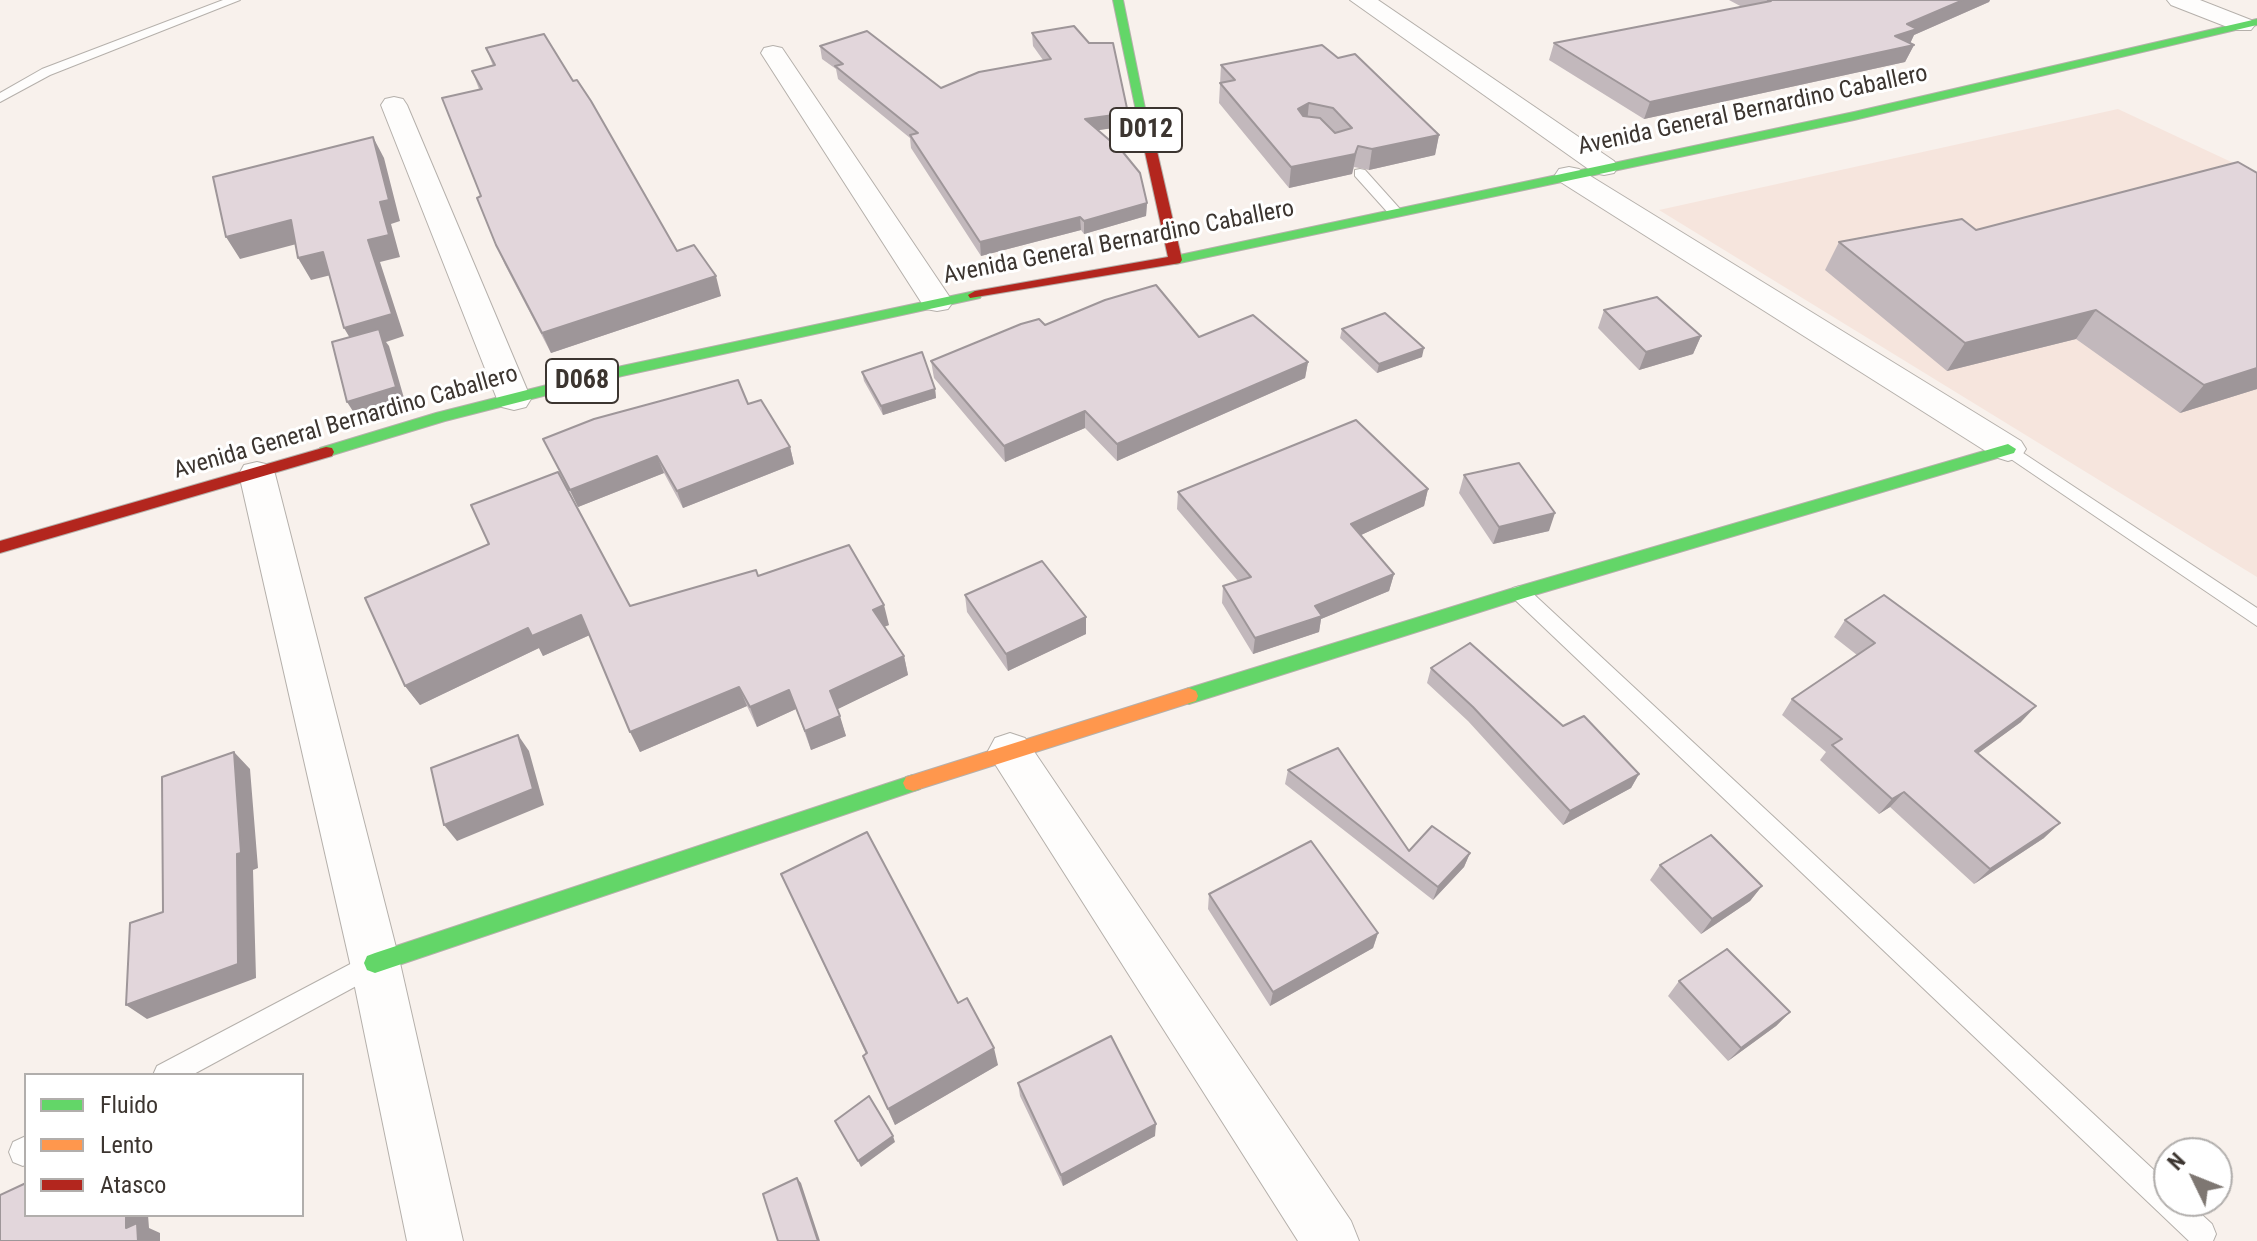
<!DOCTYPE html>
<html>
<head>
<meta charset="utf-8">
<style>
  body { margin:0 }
  #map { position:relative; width:2257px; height:1241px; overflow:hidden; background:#f8f1ec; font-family:"Roboto Condensed",sans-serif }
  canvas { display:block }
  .legend { position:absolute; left:24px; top:1073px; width:280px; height:144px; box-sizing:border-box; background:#fff; border:2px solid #b1aeac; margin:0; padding:10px 14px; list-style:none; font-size:24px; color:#3c3530 }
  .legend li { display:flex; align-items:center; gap:16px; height:40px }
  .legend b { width:40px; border:2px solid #b1aeac }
  .north { position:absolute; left:2153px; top:1137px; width:80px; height:80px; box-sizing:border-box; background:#fff; border:2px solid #b1aeac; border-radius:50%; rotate:313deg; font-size:22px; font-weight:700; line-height:32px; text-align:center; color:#3c3530 }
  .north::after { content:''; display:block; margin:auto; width:28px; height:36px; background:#7e7772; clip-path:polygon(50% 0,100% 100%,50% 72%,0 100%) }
</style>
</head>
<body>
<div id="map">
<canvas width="2257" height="1241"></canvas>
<ul class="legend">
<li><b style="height:10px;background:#63d668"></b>Fluido</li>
<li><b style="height:10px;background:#ff974d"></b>Lento</li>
<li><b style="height:10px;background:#b3261e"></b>Atasco</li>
</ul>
<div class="north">N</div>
</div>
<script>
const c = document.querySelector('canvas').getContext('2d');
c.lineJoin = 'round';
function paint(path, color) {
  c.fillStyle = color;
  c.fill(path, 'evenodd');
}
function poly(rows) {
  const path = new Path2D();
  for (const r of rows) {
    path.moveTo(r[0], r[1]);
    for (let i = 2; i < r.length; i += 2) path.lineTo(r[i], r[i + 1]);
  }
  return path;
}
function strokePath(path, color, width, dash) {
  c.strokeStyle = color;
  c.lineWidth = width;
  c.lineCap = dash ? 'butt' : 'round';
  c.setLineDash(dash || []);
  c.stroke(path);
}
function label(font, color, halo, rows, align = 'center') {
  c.font = font + ' "Roboto Condensed",sans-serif';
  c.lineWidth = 6;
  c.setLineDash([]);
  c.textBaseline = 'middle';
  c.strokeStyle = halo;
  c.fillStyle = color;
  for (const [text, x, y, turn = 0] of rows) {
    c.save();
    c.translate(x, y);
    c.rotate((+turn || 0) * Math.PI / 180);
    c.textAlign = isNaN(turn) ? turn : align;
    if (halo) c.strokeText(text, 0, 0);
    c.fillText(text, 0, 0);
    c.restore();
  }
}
const industrial = poly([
  [2118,109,2257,174,2257,577,1659,210]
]);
const lane = poly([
  [223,0,240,0,50,75,0,102,0,93,42,69,223,0],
  [1360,169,1365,170,1400,209,1400,215,1390,215,1355,176,1355,170,1360,169],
  [2008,443,2257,608,2257,626,2002,453,1999,449,2002,445,2008,443],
  [1520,586,1527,588,2169,1184,2169,1201,2187,1201,2212,1224,2216,1234,2213,1241,2189,1241,1513,598,1510,593,1513,588,1520,586],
  [375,951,384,955,387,963,384,971,192,1075,153,1075,157,1066,375,951],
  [26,1136,26,1164,23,1166,13,1162,9,1152,13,1142,26,1136]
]);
const street = poly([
  [1350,0,1378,0,1614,161,1618,167,1614,173,1604,175,1594,173,1350,0],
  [2167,0,2200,0,2251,20,2255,25,2251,30,2235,30,2171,5,2167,0],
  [773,46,782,48,953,302,948,309,937,311,926,309,921,302,761,53,764,48,773,46],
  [394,97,403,99,407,105,531,399,526,407,514,410,502,407,497,399,381,105,385,99,394,97],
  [1569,167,1579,169,2021,441,2026,449,2021,457,2008,461,1995,457,1559,181,1555,175,1559,169,1569,167],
  [257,462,270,465,275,474,400,963,463,1241,407,1241,350,963,239,474,244,465,257,462],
  [1010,733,1025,738,1351,1221,1359,1241,1298,1241,995,764,988,751,995,738,1010,733]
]);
const fast = poly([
  [1113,0,1123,0,1149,128,1139,125,1113,0],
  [2257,19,2257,25,1854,120,1175,264,1168,260,1175,256,1854,112,2257,19],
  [975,291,982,295,980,298,622,376,445,421,326,457,318,452,320,448,436,413,622,366,975,291],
  [2008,444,2016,449,2014,453,1521,599,1189,704,1182,701,1180,696,1182,691,1189,688,1520,586,2008,444],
  [913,775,920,777,923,783,920,789,375,973,367,970,364,963,367,956,375,953,913,775]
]);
const slow = poly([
  [1189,688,1196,691,1198,696,1196,701,913,791,906,789,903,783,906,777,913,775,1189,688]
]);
const jam = poly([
  [1145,121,1151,125,1182,260,1180,263,970,298,968,295,975,291,1168,257,1139,125,1145,121],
  [326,447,332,448,334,452,332,456,0,553,0,541,326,447]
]);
const wall = poly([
  [1729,0,1990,0,1989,2,1914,35,1910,43,1914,45,1905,62,1644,119,1549,60,1554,43,1742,7],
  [1032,33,1128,126,1098,130,1147,203,1146,216,1084,234,1081,230,981,256,911,148,910,138,838,79,836,69,822,59,820,46,941,88,1043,60,1033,46],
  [486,48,677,251,721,296,551,353,505,265,496,245,481,196,479,89,472,71,493,66],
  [1338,58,1439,135,1435,155,1369,170,1354,167,1352,174,1289,188,1219,103,1221,65],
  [1976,230,2257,389,2180,413,2076,339,1947,371,1825,270,1839,242],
  [1604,310,1701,336,1693,354,1639,370,1598,328],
  [1045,325,1199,337,1308,362,1305,378,1117,461,1085,428,1005,462,934,378,931,361],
  [1342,329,1422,357,1377,373,1340,338],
  [862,372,935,389,936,398,883,415,864,381],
  [748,404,790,447,794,464,683,508,664,473,578,507,543,439],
  [1464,475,1549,531,1493,544,1459,493],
  [1428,489,1424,506,1361,535,1394,574,1389,591,1321,619,1319,632,1253,654,1222,603,1223,586,1238,581,1177,509,1178,492],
  [758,576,889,625,884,627,904,656,908,675,837,709,846,736,811,750,796,709,757,727,747,706,640,752,590,635,543,656,539,648,420,705,405,686,630,606],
  [965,595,1086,634,1008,671,967,612],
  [1845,620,2021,722,1978,753,2044,838,1974,884,1890,807,1879,814,1820,760,1826,752,1782,715,1792,699,1857,655,1834,637],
  [1431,668,1563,726,1639,774,1631,788,1563,825,1468,721,1427,683],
  [1288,770,1409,851,1470,853,1464,867,1433,900,1285,784],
  [1660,865,1762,886,1750,901,1701,934,1650,880],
  [781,874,958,1003,998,1065,895,1125,863,1056,866,1054],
  [1209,894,1378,933,1373,948,1270,1006,1208,909],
  [1679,981,1790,1012,1776,1026,1728,1061,1668,996],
  [1018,1083,1155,1136,1063,1186,1020,1096]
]);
const shadedWall = poly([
  [1963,0,1990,0,1989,2,1914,35,1909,46,1914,45,1905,62,1644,119,1650,102,1895,36,1907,24],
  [1309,103,1307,123,1298,109],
  [1128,113,1128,126,1085,132,1085,119],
  [1439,135,1435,155,1369,170,1372,149],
  [373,137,384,158,400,221,391,224,400,257,380,262,404,336,386,342,389,346,406,405,358,419,347,402,357,350,344,328,368,240,380,202],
  [1358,146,1352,174,1289,188,1291,167],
  [1147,203,1146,216,1084,234,1084,221],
  [1080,217,1081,230,981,256,980,242],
  [291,220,304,242,240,259,226,237],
  [323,252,335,274,311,280,298,258],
  [716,276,721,296,551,353,542,333],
  [2096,310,2076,339,1947,371,1965,343],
  [1701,336,1693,354,1639,370,1646,352],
  [1424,348,1422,357,1377,373,1379,364],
  [1308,362,1305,378,1117,461,1117,444],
  [2257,368,2257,389,2180,413,2204,385],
  [935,389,936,398,883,415,881,406],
  [1085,411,1085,428,1005,462,1004,446],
  [790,447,794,464,683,508,677,491],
  [657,456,664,473,578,507,570,490],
  [1428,489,1424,506,1348,541,1351,524],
  [1555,513,1549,531,1493,544,1499,527],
  [1394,574,1389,591,1321,619,1319,632,1253,654,1255,638,1315,606],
  [884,605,889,625,878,629,873,610],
  [581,615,592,634,543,656,539,648,420,705,405,686,528,628],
  [1086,617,1086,634,1008,671,1006,654],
  [904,656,908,675,836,710,830,691],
  [739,687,747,706,640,752,630,732],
  [789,690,796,709,757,727,750,707],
  [2036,706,2021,722,1961,766,1975,751],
  [840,716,846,736,811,750,805,731],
  [518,735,529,751,544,805,457,841,444,825],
  [234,752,250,769,258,868,253,870,256,978,147,1019,126,1005],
  [1639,774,1631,788,1563,825,1570,811],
  [1904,792,1890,807,1879,814,1892,799],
  [2060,823,2044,838,1974,884,1990,869],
  [1470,853,1464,867,1433,900,1438,887],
  [1762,886,1750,901,1701,934,1712,919],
  [1378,933,1373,948,1270,1006,1273,992],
  [1790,1012,1776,1026,1728,1061,1741,1048],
  [994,1048,998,1065,895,1125,888,1109],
  [1156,1124,1155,1136,1063,1186,1061,1175],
  [893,1136,895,1142,861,1167,858,1161],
  [797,1178,801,1183,820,1241,818,1241],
  [126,1215,148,1215,149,1228,160,1233,160,1241,138,1241,126,1228]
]);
const building = poly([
  [1768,0,1963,0,1907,24,1917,29,1895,36,1914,45,1650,102,1554,43,1771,1,1768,0],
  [1074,26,1089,43,1113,43,1128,113,1085,119,1122,151,1140,173,1147,203,1084,221,1080,217,980,242,910,135,918,133,835,66,843,64,820,46,867,31,941,88,979,72,1051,59,1032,33,1074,26],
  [544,34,573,81,577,80,591,101,677,251,694,245,716,276,542,333,496,245,477,198,481,196,442,98,482,89,472,71,495,65,486,48,544,34],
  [1322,45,1338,58,1355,54,1439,135,1372,149,1358,146,1355,154,1291,167,1220,83,1235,80,1221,65,1322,45],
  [1309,103,1333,108,1352,128,1335,133,1320,118,1303,116,1298,109,1309,103],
  [373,137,389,200,380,202,389,235,368,240,392,314,344,328,323,252,298,258,291,220,226,237,213,177,373,137],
  [2238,162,2257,173,2257,368,2204,385,2096,310,1965,343,1839,242,1962,219,1976,230,2238,162],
  [1156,285,1199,337,1253,315,1308,362,1117,444,1085,411,1004,446,931,361,1021,324,1039,319,1045,325,1105,300,1156,285],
  [1657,297,1701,336,1646,352,1604,310,1657,297],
  [1385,313,1424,348,1379,364,1342,329,1385,313],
  [379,329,396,387,347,402,332,342,379,329],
  [922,352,935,389,881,406,862,372,922,352],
  [738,380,748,404,761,400,790,447,677,491,657,456,570,490,543,439,594,419,738,380],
  [1356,420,1428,489,1351,524,1394,574,1315,606,1322,616,1255,638,1223,586,1251,577,1178,492,1356,420],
  [1519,463,1555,513,1499,527,1464,475,1519,463],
  [558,472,630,606,756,570,758,576,849,545,884,605,873,610,904,656,830,691,840,716,805,731,789,690,750,707,739,687,630,732,581,615,532,636,528,628,405,686,365,598,489,544,471,505,558,472],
  [1042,561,1086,617,1006,654,965,595,1042,561],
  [1884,595,2036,706,1975,751,2060,823,1990,869,1904,792,1892,799,1832,745,1842,739,1792,699,1875,643,1845,620,1884,595],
  [1470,643,1563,726,1584,716,1639,774,1570,811,1473,707,1431,668,1470,643],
  [518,735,533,789,444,825,431,768,518,735],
  [1338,748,1409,851,1432,826,1470,853,1438,887,1288,770,1338,748],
  [234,752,241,853,237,854,238,964,126,1005,130,923,163,912,162,777,234,752],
  [867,832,958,1003,967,998,994,1048,888,1109,863,1056,867,1053,781,874,867,832],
  [1711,835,1762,886,1712,919,1660,865,1711,835],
  [1311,841,1378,933,1273,992,1209,894,1311,841],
  [1727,949,1790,1012,1741,1048,1679,981,1727,949],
  [1111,1036,1156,1124,1061,1175,1018,1083,1111,1036],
  [869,1096,893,1136,858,1161,835,1121,869,1096],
  [797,1178,818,1241,778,1241,763,1194,797,1178],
  [26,1183,26,1215,126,1215,126,1228,137,1223,138,1241,0,1241,0,1195,26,1183]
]);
const farStreetnames = [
  ["Avenida General Bernardino Caballero",1753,111,-12],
  ["Avenida General Bernardino Caballero",1119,243,-11],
  ["Avenida General Bernardino Caballero",346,423,-16]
];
const shields = [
  [1146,130,72],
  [582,381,72]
];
const shieldNames = [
  ["D012",1146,130],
  ["D068",582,381]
];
paint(industrial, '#f6e5dd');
strokePath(lane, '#b5b0ab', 2);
strokePath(street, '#b5b0ab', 2);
strokePath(fast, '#b5b0ab', 2);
strokePath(slow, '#b5b0ab', 2);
strokePath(jam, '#b5b0ab', 2);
paint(lane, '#fefdfc');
paint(street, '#fefdfc');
paint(fast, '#63d668');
paint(slow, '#ff974d');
paint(jam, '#b3261e');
paint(wall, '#c2b8bc');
paint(shadedWall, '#9e9699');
paint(building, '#e2d6db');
strokePath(building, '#9e9699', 2);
label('24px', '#3c3530', '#fff', farStreetnames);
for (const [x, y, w] of shields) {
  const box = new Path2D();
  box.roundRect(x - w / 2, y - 22, w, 44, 6);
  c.fillStyle = '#fff';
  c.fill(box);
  strokePath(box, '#3c3530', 2);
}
label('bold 26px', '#3c3530', null, shieldNames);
</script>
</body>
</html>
